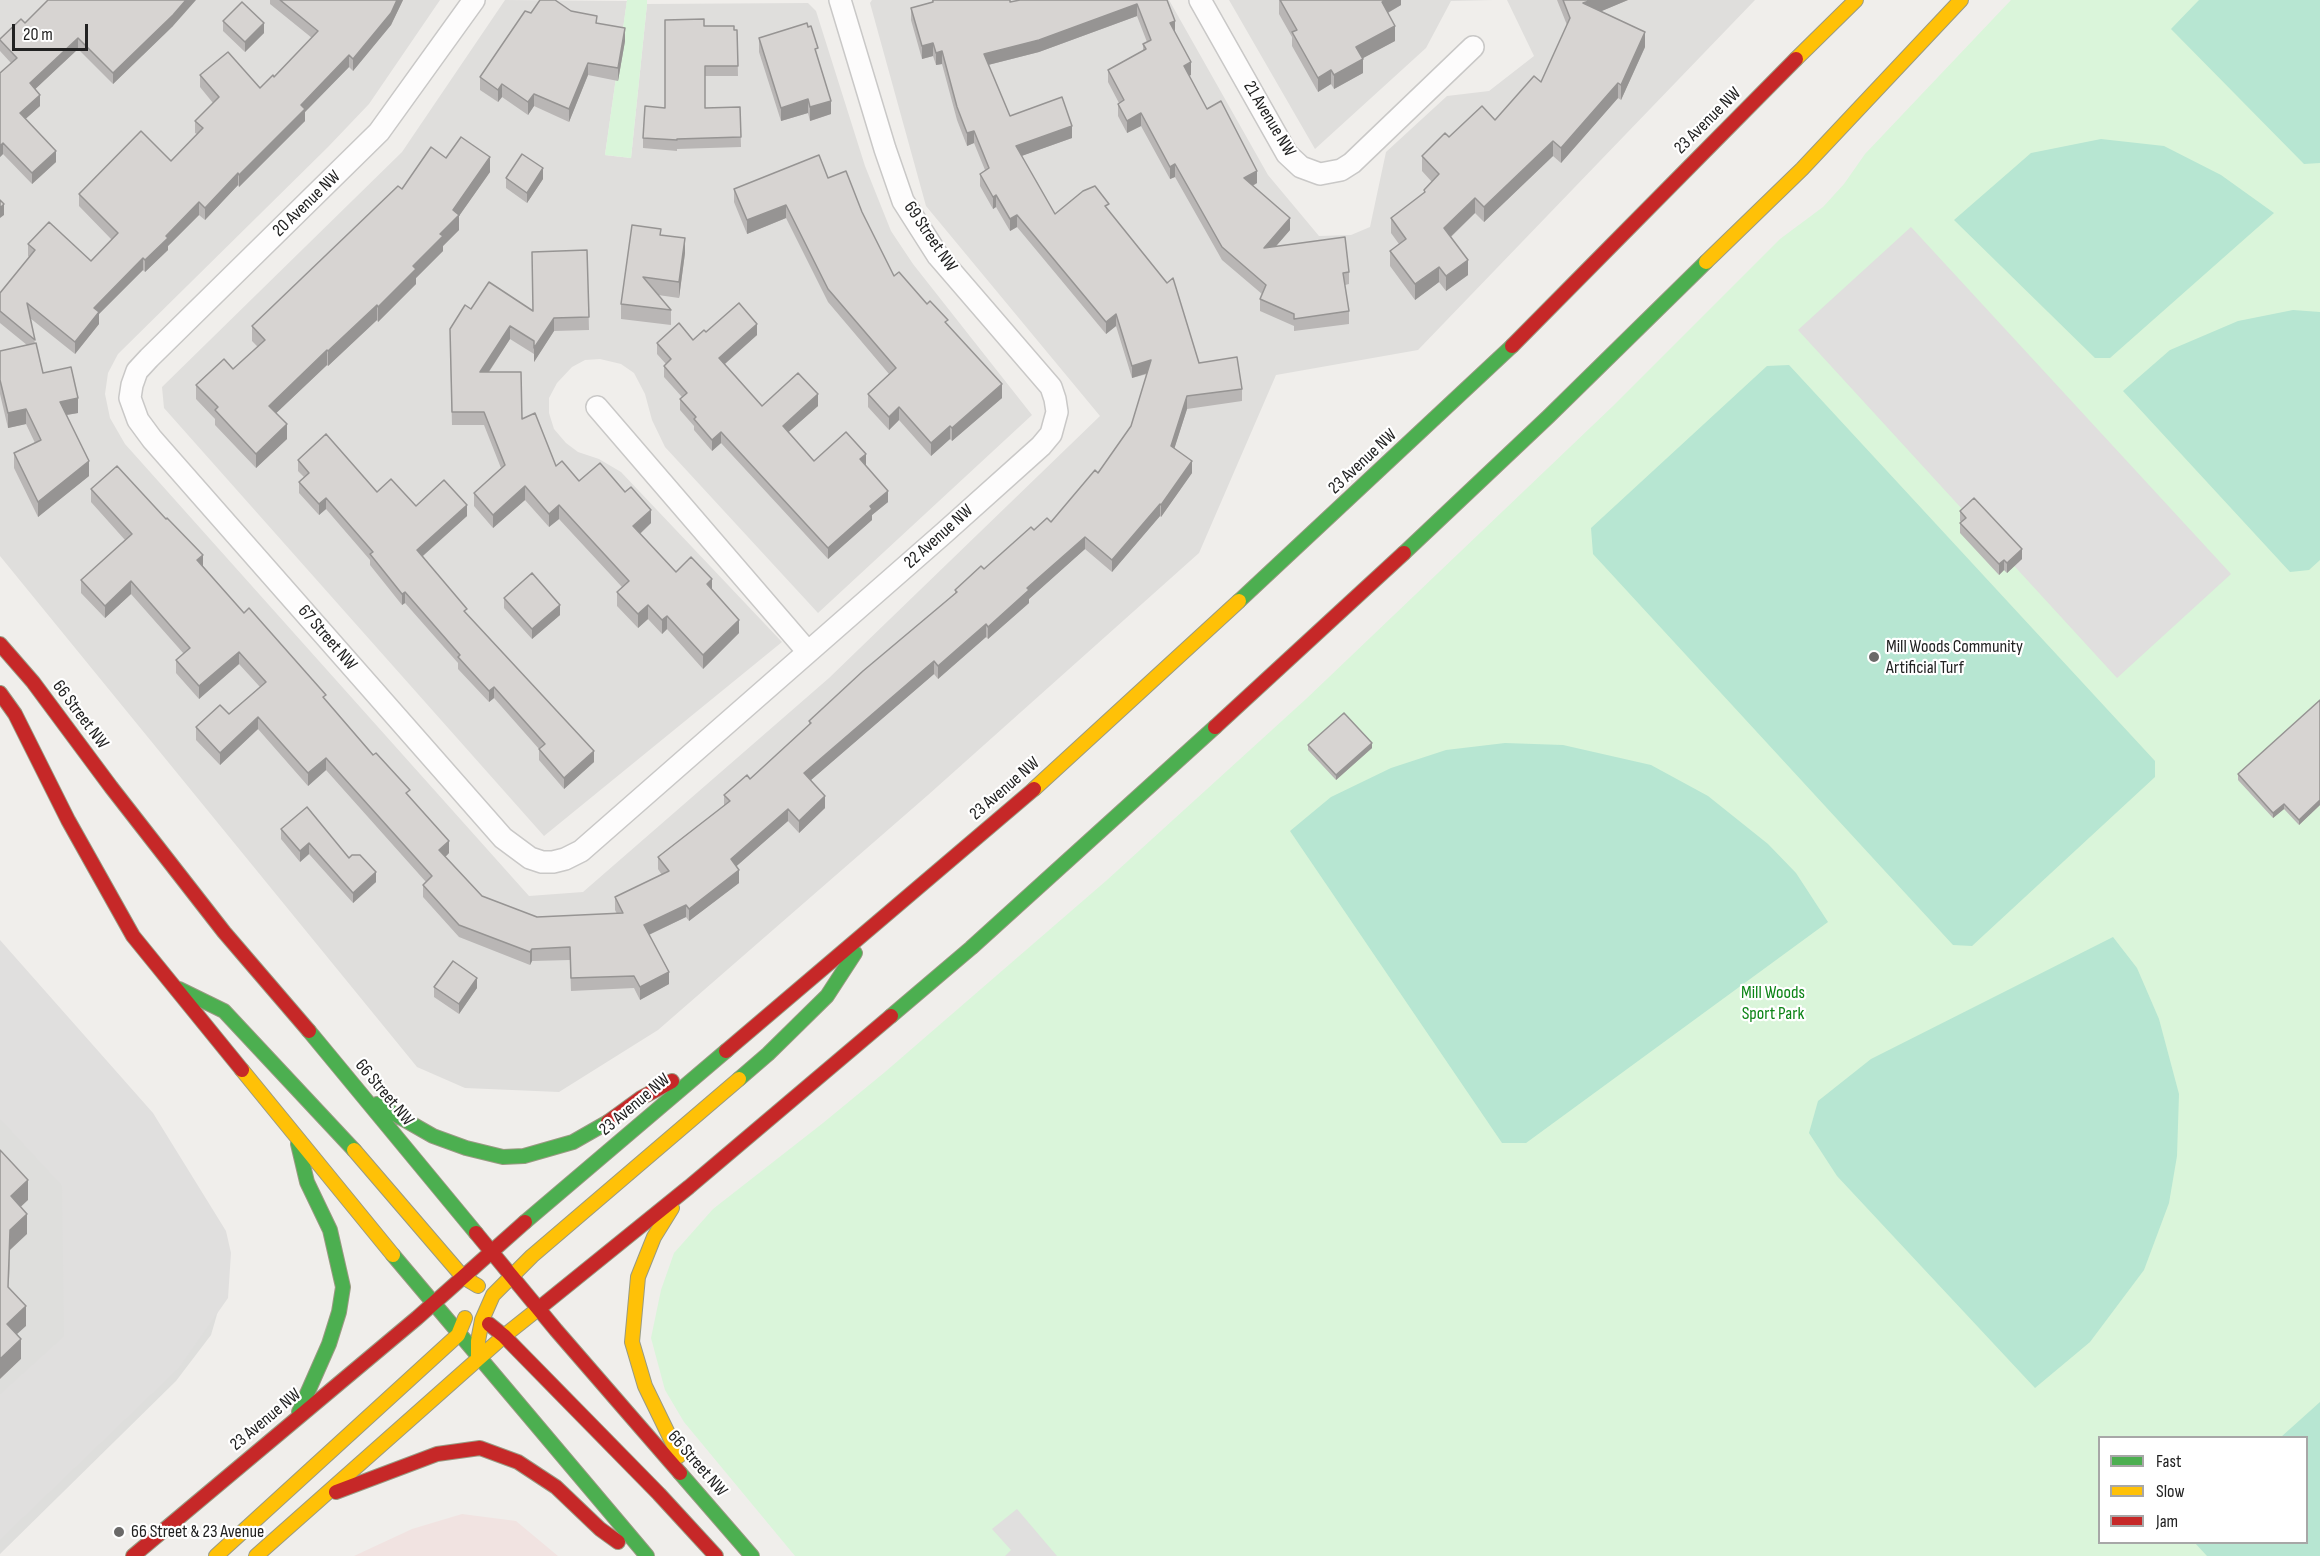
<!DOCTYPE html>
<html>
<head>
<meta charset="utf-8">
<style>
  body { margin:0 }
  #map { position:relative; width:2320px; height:1556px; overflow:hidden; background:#f0eeeb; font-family:"Sofia Sans Condensed",sans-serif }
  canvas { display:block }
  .legend { position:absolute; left:2098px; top:1436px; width:210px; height:108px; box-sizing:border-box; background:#fff; border:2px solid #a7a7a7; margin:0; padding:8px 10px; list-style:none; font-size:18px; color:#222 }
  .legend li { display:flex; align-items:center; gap:12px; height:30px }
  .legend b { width:30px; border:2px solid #a7a7a7 }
  .scale { position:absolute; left:12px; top:24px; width:76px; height:27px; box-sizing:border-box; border:3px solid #222; border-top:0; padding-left:8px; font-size:18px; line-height:21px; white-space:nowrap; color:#222; -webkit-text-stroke:4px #fff; paint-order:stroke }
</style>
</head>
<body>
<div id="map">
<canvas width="2320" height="1556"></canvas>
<ul class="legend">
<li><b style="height:8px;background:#4caf50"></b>Fast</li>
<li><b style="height:8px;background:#ffc107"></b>Slow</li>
<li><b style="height:8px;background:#c62828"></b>Jam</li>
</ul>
<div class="scale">20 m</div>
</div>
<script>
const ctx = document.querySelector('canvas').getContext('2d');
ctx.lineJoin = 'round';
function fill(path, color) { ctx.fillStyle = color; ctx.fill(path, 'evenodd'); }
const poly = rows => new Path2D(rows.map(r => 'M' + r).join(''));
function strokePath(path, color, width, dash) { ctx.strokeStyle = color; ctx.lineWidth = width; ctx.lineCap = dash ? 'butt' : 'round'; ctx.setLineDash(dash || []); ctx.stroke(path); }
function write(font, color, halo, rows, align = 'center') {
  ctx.font = font + ' "Sofia Sans Condensed",sans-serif'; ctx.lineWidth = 4.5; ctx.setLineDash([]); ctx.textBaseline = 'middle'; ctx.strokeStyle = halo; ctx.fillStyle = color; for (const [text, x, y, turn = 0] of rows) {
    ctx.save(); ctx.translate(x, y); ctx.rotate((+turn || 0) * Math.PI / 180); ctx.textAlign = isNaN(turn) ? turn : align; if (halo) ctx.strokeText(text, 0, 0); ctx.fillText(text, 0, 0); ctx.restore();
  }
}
fill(poly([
  [0,0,440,0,369,104,328,147,118,354,108,373,105,394,110,418,125,444,529,896,583,892,829,678,1100,416,926,206,870,3,872,0,1169,0,1268,175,1319,236,1351,235,1370,227,1386,152,1447,96,1489,91,1534,56,1507,0,1755,0,1418,350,1276,375,1199,553,928,795,658,1030,559,1092,465,1088,417,1067,0,556],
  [505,0,627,1,605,155,631,158,647,4,808,3,816,11,865,166,891,231,913,264,1032,415,818,613,665,447,652,420,645,394,634,373,621,364,600,359,585,360,572,367,557,383,549,398,549,413,554,429,566,443,578,452,599,459,621,472,782,642,544,836,164,408,162,387,402,152],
  [1229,0,1493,0,1451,1,1426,48,1315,149]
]), '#dfdedc');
fill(poly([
  [462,1514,516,1521,558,1556,354,1556,412,1529]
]), '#f1e3e1');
fill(poly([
  [0,961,218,1311,211,1335,176,1381,0,1554,0,1379,21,1359,8,1307,11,1216,0,1170]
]), '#dededc');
fill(poly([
  [627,0,647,0,647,4,631,158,605,155],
  [2011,0,2320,0,2320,1556,795,1556,684,1422,665,1390,651,1338,661,1290,674,1253,713,1209,823,1123,885,1072,1107,880,1306,699,1613,406,1780,239,1823,207,1844,184,1865,154],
  [2100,1438,2306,1438,2306,1542,2100,1542]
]), '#daf5da');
fill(poly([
  [2199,0,2320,0,2320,163,2304,164,2171,29],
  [2101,139,2164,146,2221,175,2274,213,2110,358,2095,358,1954,220,2031,153],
  [2293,310,2320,312,2320,560,2309,570,2290,572,2123,391,2170,350,2238,321],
  [1789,365,2155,761,2155,777,1972,946,1953,945,1593,554,1591,528,1767,366],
  [1505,743,1563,745,1651,765,1708,796,1768,844,1796,873,1828,922,1526,1143,1502,1143,1290,831,1331,797,1391,768,1446,750],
  [2113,937,2137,968,2159,1019,2179,1094,2177,1156,2169,1203,2144,1270,2090,1342,2035,1388,1837,1176,1809,1133,1818,1101,1871,1059],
  [2320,1402,2320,1556,2207,1556,2195,1543,2306,1542,2306,1438,2281,1437]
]), '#b7e6d2');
fill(poly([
  [1911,227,2231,574,2117,678,1798,330],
  [0,940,153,1113,226,1231,231,1253,228,1298,179,1368,0,1540,0,1394,64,1336,62,1186,0,1119],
  [1017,1509,1057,1556,1005,1556,1011,1550,992,1529]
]), '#e0dfde');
const street = poly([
  [474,0,379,132,149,358,137,371,132,385,130,398,138,420,152,439,503,838,530,858,542,862,553,862,565,859,581,851,944,533,1041,446,1051,434,1057,412,1055,399,1051,387,938,256,903,201,885,149,840,0],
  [1200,0,1287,154,1301,167,1320,174,1341,170,1352,163,1473,47],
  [597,407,808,652]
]);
const fast = poly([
  [1404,553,1548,417,1706,262],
  [1239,601,1512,346],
  [179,989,224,1011,354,1150],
  [891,1016,971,948,1215,727],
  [309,1031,476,1233],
  [739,1079,768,1054,827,996,855,953],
  [377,1104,433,1136,466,1148,503,1157,524,1156,573,1142,608,1122],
  [298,1144,307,1182,330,1230,343,1287,339,1312,329,1344,299,1412],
  [525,1222,726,1051],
  [393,1255,647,1556],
  [680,1473,752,1556]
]);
const slow = poly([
  [1796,59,1856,0],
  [1706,262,1802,169,1961,0],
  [1034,789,1239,601],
  [242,1070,393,1255],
  [354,1150,463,1277,478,1286],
  [672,1208,654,1237,638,1277,632,1342,645,1386,679,1456],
  [478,1359,478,1341,482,1320,493,1295,532,1256,739,1079],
  [216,1556,458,1335,465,1318],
  [256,1556,504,1336,543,1305]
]);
const jam = poly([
  [1512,346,1796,59],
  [0,644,33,682,111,787,224,932,309,1031],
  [0,693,15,714,68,820,133,936,242,1070],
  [1215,727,1404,553],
  [726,1051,1034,789],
  [608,1122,641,1098,672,1081],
  [476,1233,556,1330,680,1473],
  [543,1305,689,1187,891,1016],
  [489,1324,504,1336,659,1494,716,1556],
  [336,1492,437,1454,480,1448,518,1462,556,1487,600,1529,618,1542],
  [133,1556,417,1318,525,1222]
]);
strokePath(street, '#c9c8c7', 24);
strokePath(fast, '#999a82', 16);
strokePath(slow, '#999a82', 16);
strokePath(jam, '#999a82', 16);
strokePath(street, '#fdfcfc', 21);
strokePath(fast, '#4caf50', 14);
strokePath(slow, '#ffc107', 14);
strokePath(jam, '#c62828', 14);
fill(poly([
  [270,0,403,0,391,25,353,71,349,67,305,112,305,121,239,187,238,185,205,220,199,215,168,246,168,250,145,272,143,270,99,314,99,324,75,354,30,318,35,344,43,373,78,413,67,415,89,476,38,517,14,468,14,453,35,443,26,424,8,428,0,394,0,351,27,345,0,323,0,293,29,257,28,256,28,244,91,261,112,240,79,206,79,194,171,161,197,134,195,133,195,121,213,103,200,87,200,75,260,88,274,77,312,38,270,4],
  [932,0,1010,0,1010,2,1167,0,1175,33,1191,75,1189,76,1207,109,1257,183,1253,186,1290,230,1276,246,1349,272,1349,284,1345,285,1349,311,1349,324,1294,331,1294,326,1260,311,1260,299,1262,294,1222,260,1175,177,1170,179,1141,126,1127,133,1118,116,1118,104,1119,103,1108,82,1108,70,1143,51,1143,44,1147,42,1137,16,1039,52,988,65,1010,116,1072,138,1021,156,1055,214,1109,211,1199,363,1242,389,1242,401,1187,409,1174,449,1192,473,1161,517,1160,516,1112,572,1085,549,1029,599,1029,603,988,639,986,637,938,679,934,674,811,780,825,808,799,833,788,821,736,866,739,883,689,921,686,917,649,935,669,984,640,1000,634,988,571,991,570,960,532,961,530,965,459,937,423,897,423,885,426,882,326,770,308,786,258,729,220,765,196,740,196,727,229,714,260,687,239,664,199,699,176,673,176,660,184,654,131,594,105,618,81,593,81,580,125,540,91,502,91,489,203,566,244,613,326,700,410,797,449,853,445,857,482,896,537,917,617,914,615,910,615,897,662,875,658,869,658,857,724,806,724,795,750,779,809,725,809,721,955,594,955,590,984,569,1034,530,1051,522,1098,473,1131,426,1147,374,1132,378,1116,326,1106,334,1017,227,1010,231,996,207,993,209,980,186,980,174,985,170,974,143,967,146,957,120,942,64,936,65,933,56,922,59,911,20,911,8,932,2],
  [1279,0,1401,0,1401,5,1388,13,1395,41,1362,58,1363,73,1334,89,1331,84,1318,92,1292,46,1292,37,1279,14],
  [1557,0,1628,0,1601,11,1645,47,1621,100,1618,98,1561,163,1553,156,1484,222,1475,213,1451,237,1468,275,1446,291,1439,282,1415,300,1390,266,1390,251,1399,244,1391,233,1391,218,1424,193,1424,190,1432,182,1422,171,1422,156,1449,137,1495,120,1541,82,1567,25],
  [571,11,597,23,625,41,618,81,588,75,569,122,534,106,528,115,502,97,498,102,480,90,480,77,531,13],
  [223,21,264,33,245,52,223,31],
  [25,23,173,26,113,84,78,49,35,89,40,106,25,119,56,162,32,184,3,154,0,157,11,63,0,51,0,39],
  [704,26,737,30,738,76,705,76,705,108,740,107,741,147,677,149,677,151,643,148,643,138,665,108],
  [759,38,818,58,831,114,810,121,808,113,781,121,759,52],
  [446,158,490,172,459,216,459,230,443,246,443,251,416,278,416,284,378,322,377,320,328,366,327,365,276,413,287,439,256,468,215,425,215,419,196,399,196,385,233,369,258,347,252,341,252,326,402,189],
  [506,178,543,179,527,203,506,188],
  [828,178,862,212,894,276,927,304,948,325,1002,398,952,441,950,439,931,456,899,420,889,430,868,407,868,394,889,374,828,302,786,218,747,234,734,202,734,189],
  [661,235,685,253,679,298,658,295,671,310,671,325,621,319,621,304],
  [587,250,589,330,554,331,534,362,534,354,510,339,489,372,556,466,579,481,651,523,640,534,676,572,712,590,739,633,703,669,667,629,662,634,648,619,638,628,617,606,617,592,622,587,559,519,549,527,525,500,493,528,474,506,474,493,501,468,484,425,452,425,450,343,471,309,533,310],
  [706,332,757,335,725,364,762,406,818,406,788,432,814,461,866,466,888,502,872,515,872,520,828,559,721,443,712,451,694,430,694,426,680,410,680,399,682,397,664,377,664,366,666,364,657,354,657,343,693,340],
  [298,460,377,492,416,506,467,516,423,556,467,614,594,762,564,789,539,760,539,749,494,698,489,702,458,669,458,663,405,603,402,605,370,565,370,560,326,509,319,515,299,493,299,482,304,477,298,471],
  [1960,511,2022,559,2007,573,2004,570,1999,575,1960,533,1960,523,1961,522,1960,521],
  [504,598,560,615,532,639,504,608],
  [2320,700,2320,805,2299,825,2284,809,2273,818,2238,780,2238,774],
  [1308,745,1372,748,1336,780,1308,750],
  [281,829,349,858,376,882,353,903,309,854,300,862,281,839],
  [434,987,477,988,459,1014,434,997]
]), '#b9b6b5');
fill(poly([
  [186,0,196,0,173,26,113,84,113,73],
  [397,0,403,0,391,25,353,71,353,59],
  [1385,0,1401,0,1401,5,1382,16,1382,2],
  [1592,0,1628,0,1583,19,1583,3],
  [1137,4,1137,16,1039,52,984,66,984,54],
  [1175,21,1175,33,1170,23],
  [264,23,264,33,245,52,245,42],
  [1395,26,1395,41,1356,62,1356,47],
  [625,28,625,41,618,81,618,68],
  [1645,32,1645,47,1621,100,1621,85],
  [78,38,78,49,30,94,30,83],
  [933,43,933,56,922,59,922,46],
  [942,51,942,64,936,65,936,53],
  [349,55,349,67,305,112,305,121,239,187,239,175,301,105],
  [1363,59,1363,73,1334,89,1334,75],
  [1191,62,1191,75,1184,78,1184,66],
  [588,63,588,75,569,122,569,109],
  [1331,70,1331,84,1318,92,1318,78],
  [1618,83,1618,98,1561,163,1561,148],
  [502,84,502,97,498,102,498,90],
  [534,94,534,106,528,115,528,102],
  [40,95,40,106,20,124,20,113],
  [808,99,808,113,781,121,781,108],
  [831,101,831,114,810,121,810,107],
  [1141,113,1141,126,1127,133,1127,121],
  [1072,126,1072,138,1016,158,1016,146],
  [974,131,974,143,967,146,967,133],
  [1553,141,1553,156,1484,222,1484,207],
  [3,143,3,154,0,157,0,146],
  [56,151,56,162,32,184,32,173],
  [490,157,490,172,459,216,459,230,443,246,443,251,416,278,416,284,378,322,378,307,440,234,453,210],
  [1175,164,1175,177,1170,179,1170,167],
  [543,168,543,179,527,203,527,193],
  [1257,171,1257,183,1244,190,1244,178],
  [238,173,238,185,205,220,205,208],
  [996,195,996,207,993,209,993,197],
  [1475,198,1475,213,1444,243,1444,228],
  [199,202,199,215,168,246,168,250,145,272,145,260,166,236],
  [4,204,4,215,0,218,0,208],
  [786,205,786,218,747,234,747,220],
  [1017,215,1017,227,1010,231,1010,219],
  [1290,218,1290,230,1264,260,1264,248],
  [685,238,685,253,679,298,679,282],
  [143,258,143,270,99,314,99,324,75,354,75,342,94,308],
  [1468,260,1468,275,1446,291,1446,276],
  [1439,267,1439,282,1415,300,1415,284],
  [377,305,377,320,328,366,328,351],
  [1116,314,1116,326,1106,334,1106,322],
  [554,318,554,331,534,362,534,348],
  [757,324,757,335,719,369,719,358],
  [510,326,510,339,480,385,480,372],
  [327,350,327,365,269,420,269,406],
  [1151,360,1151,372,1132,378,1132,366],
  [1002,384,1002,398,952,441,952,428],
  [818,394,818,406,783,437,783,426],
  [1187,396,1187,409,1171,459,1171,446],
  [78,398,78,413,60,416,60,402],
  [899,407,899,420,889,430,889,417],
  [26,409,26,424,8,428,8,413],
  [287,424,287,439,256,468,256,454],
  [950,426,950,439,931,456,931,443],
  [721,432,721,443,712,451,712,440],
  [866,454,866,466,860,459],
  [89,461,89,476,38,517,38,502],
  [1192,461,1192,473,1161,517,1161,505],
  [525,486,525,500,493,528,493,515],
  [888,491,888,502,872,515,872,520,828,559,828,548,870,506],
  [326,498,326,509,319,515,319,504],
  [1160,504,1160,516,1112,572,1112,560],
  [467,505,467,516,417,561,417,550],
  [559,505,559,519,549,527,549,514],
  [651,510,651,523,633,540,633,526],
  [1085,537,1085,549,1029,599,1029,603,988,639,988,627,1027,588],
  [2022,549,2022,559,2007,573,2007,563],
  [203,555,203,567,197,560],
  [2004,560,2004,570,1999,575,1999,564],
  [712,579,712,593,707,584],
  [131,581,131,594,105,618,105,606],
  [405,592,405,603,402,605,402,594],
  [560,605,560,615,532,639,532,629],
  [648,605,648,619,638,628,638,614],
  [667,616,667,629,662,634,662,620],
  [739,620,739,633,703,669,703,655],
  [986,624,986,637,938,679,938,666],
  [239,652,239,664,199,699,199,686],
  [934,661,934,674,804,786,804,773],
  [494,687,494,698,489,702,489,691],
  [258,717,258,729,220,765,220,753],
  [1372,743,1372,748,1336,780,1336,775],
  [594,751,594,762,564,789,564,778],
  [326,758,326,770,308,786,308,773],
  [825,796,825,808,799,833,799,821],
  [2320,800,2320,805,2299,825,2299,820],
  [2284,804,2284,809,2273,818,2273,813],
  [788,809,788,821,731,871,731,859],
  [449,841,449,853,439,863,439,850],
  [309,843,309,854,300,862,300,851],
  [739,870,739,883,689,921,689,909],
  [376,872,376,882,353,903,353,893],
  [686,905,686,917,644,937,644,925],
  [532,949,532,961,530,965,530,952],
  [669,972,669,984,640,1000,640,987],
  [477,978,477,988,459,1014,459,1004],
  [28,1180,28,1200,11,1216,11,1196],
  [27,1214,27,1234,10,1250,8,1307,10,1230],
  [26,1306,26,1326,7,1343,7,1324],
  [21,1339,21,1359,0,1379,0,1359]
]), '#969493');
const building = poly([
  [48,0,186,0,173,15,113,73,78,38,30,83,40,95,20,113,56,151,32,173,3,143,0,146,0,73,17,58,0,40,0,39,21,19,25,23,48,0],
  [280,0,397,0,391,13,353,59,349,55,301,105,305,109,239,175,238,173,205,208,199,202,166,236,168,238,145,260,143,258,94,308,99,312,75,342,27,303,35,340,0,311,0,293,35,250,28,244,49,222,91,261,118,233,79,194,141,131,171,161,203,128,195,121,219,97,200,75,228,52,260,88,273,75,274,77,318,31,280,0],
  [540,0,555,0,571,11,597,16,596,23,625,28,618,68,588,63,569,109,534,94,528,102,502,84,498,90,480,77,525,11,531,13,540,0],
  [933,0,1010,0,1010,2,1020,0,1167,0,1175,21,1170,23,1191,62,1184,66,1207,109,1221,101,1257,171,1244,178,1290,218,1264,248,1345,237,1349,272,1343,273,1349,311,1294,319,1294,314,1260,299,1266,285,1222,247,1175,164,1170,167,1141,113,1127,121,1118,104,1124,100,1108,70,1146,49,1143,44,1151,40,1137,4,1039,40,984,54,1010,116,1062,97,1072,126,1016,146,1055,214,1083,191,1095,186,1109,204,1105,206,1167,283,1173,278,1199,363,1237,357,1242,389,1187,396,1171,446,1192,461,1161,505,1160,504,1112,560,1085,537,1027,588,1029,590,988,627,986,624,938,666,934,661,804,773,825,796,799,821,788,809,731,859,739,870,689,909,686,905,644,925,669,972,640,987,634,976,571,978,570,947,532,949,530,952,459,925,423,885,432,876,326,758,308,773,258,717,220,753,196,727,220,705,229,714,266,682,239,652,199,686,176,660,190,648,131,581,105,606,81,580,132,534,91,489,117,466,166,519,167,518,203,555,197,560,244,613,249,608,326,695,323,697,373,755,376,753,410,790,406,793,449,841,439,850,482,896,537,917,623,913,615,897,669,871,658,857,730,801,724,795,747,775,750,779,811,723,809,721,863,671,957,592,955,590,981,566,984,569,1031,527,1034,530,1047,518,1051,522,1095,470,1098,473,1131,426,1151,360,1132,366,1116,314,1106,322,1017,215,1010,219,996,195,993,197,980,174,989,168,974,131,967,133,957,107,942,51,936,53,933,43,922,46,911,8,933,2,933,0],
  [1280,0,1385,0,1382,2,1395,26,1356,47,1363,59,1334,75,1331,70,1318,78,1292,32,1297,30,1280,0],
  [1563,0,1592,0,1583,3,1645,32,1621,85,1618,83,1561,148,1553,141,1484,207,1475,198,1444,228,1468,260,1446,276,1439,267,1415,284,1390,251,1406,239,1391,218,1425,192,1424,190,1439,174,1422,156,1445,133,1449,137,1482,106,1495,120,1534,76,1541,82,1570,18,1563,0],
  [242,2,264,23,245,42,223,21,242,2],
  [704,19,704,26,734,26,734,30,737,30,738,66,705,66,705,108,740,107,741,137,677,139,677,140,643,138,645,106,665,108,665,20,704,19],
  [807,23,808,27,811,26,818,48,815,49,831,101,810,107,808,99,781,108,759,38,807,23],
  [461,137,490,157,453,210,459,215,440,234,443,236,413,266,416,269,378,307,377,305,328,351,327,350,269,406,287,424,256,454,215,410,218,407,196,385,224,359,233,369,265,340,252,326,398,186,402,189,431,147,446,158,461,137],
  [522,154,543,168,527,193,506,178,522,154],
  [819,155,828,178,846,171,862,212,894,276,899,272,927,304,930,301,948,320,945,322,1002,384,952,428,950,426,931,443,899,407,889,417,868,394,896,368,828,289,786,205,747,220,734,189,819,155],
  [0,200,4,204,0,208,0,200],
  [632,225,661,229,660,235,685,238,679,282,643,277,671,310,621,304,632,225],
  [587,250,589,317,554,318,534,348,534,341,510,326,480,372,521,372,522,419,535,413,556,466,562,461,579,481,600,463,625,492,631,487,651,510,633,526,676,572,691,557,712,579,707,584,739,620,703,655,667,616,662,620,648,605,638,614,617,592,629,581,559,505,549,514,525,486,493,515,474,493,505,465,484,412,452,412,450,329,465,305,471,309,489,282,533,311,532,252,587,250],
  [739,303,757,324,719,358,762,406,798,373,818,394,783,426,814,461,846,432,866,454,860,459,888,491,870,506,872,509,828,548,721,432,712,440,694,419,696,417,680,399,687,393,664,366,671,359,657,343,679,323,693,340,704,330,706,332,739,303],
  [36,343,43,373,71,367,78,398,60,402,89,461,38,502,14,453,41,440,26,409,8,413,0,380,0,351,36,343],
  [326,434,377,492,391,479,416,506,444,480,467,505,417,550,467,609,464,611,594,751,564,778,539,749,545,744,494,687,489,691,458,657,460,655,405,592,402,594,370,554,373,552,326,498,319,504,299,482,309,473,298,460,326,434],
  [1974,498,2022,549,2007,563,2004,560,1999,564,1960,523,1966,518,1960,511,1974,498],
  [532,573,560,605,532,629,504,598,532,573],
  [2320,700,2320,800,2299,820,2284,804,2273,813,2238,774,2320,700],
  [1344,713,1372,743,1336,775,1308,745,1344,713],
  [307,807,349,858,352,855,360,855,376,872,353,893,309,843,300,851,281,829,307,807],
  [453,961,477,978,459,1004,434,987,453,961],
  [0,1150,28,1180,11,1196,27,1214,10,1230,8,1287,26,1306,7,1324,21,1339,0,1359,0,1150]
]);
fill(building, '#d7d4d2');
strokePath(building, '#969493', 1.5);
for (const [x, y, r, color] of [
  [1874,657,6,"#6a6968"],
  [119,1532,6,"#6a6968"]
]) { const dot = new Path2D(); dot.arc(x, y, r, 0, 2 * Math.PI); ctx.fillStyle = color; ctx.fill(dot); strokePath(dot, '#fff', 2); }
write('18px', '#222', '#fff', [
  ["21 Avenue NW",1269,119,59],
  ["23 Avenue NW",1708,121,-45],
  ["20 Avenue NW",307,204,-44],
  ["69 Street NW",930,237,56],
  ["23 Avenue NW",1363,462,-43],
  ["22 Avenue NW",939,537,-42],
  ["67 Street NW",327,638,49],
  ["66 Street NW",80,715,53],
  ["23 Avenue NW",1005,789,-41],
  ["66 Street NW",384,1093,50],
  ["23 Avenue NW",635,1105,-40],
  ["23 Avenue NW",266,1420,-40],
  ["66 Street NW",697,1464,49]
]);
write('18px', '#222', '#fff', [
  ["Mill Woods Community",1886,647],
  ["Artificial Turf",1886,668],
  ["66 Street & 23 Avenue",131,1532]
], 'left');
write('18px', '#0c8416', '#fff', [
  ["Mill Woods",1773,993],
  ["Sport Park",1773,1014]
]);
</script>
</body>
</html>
